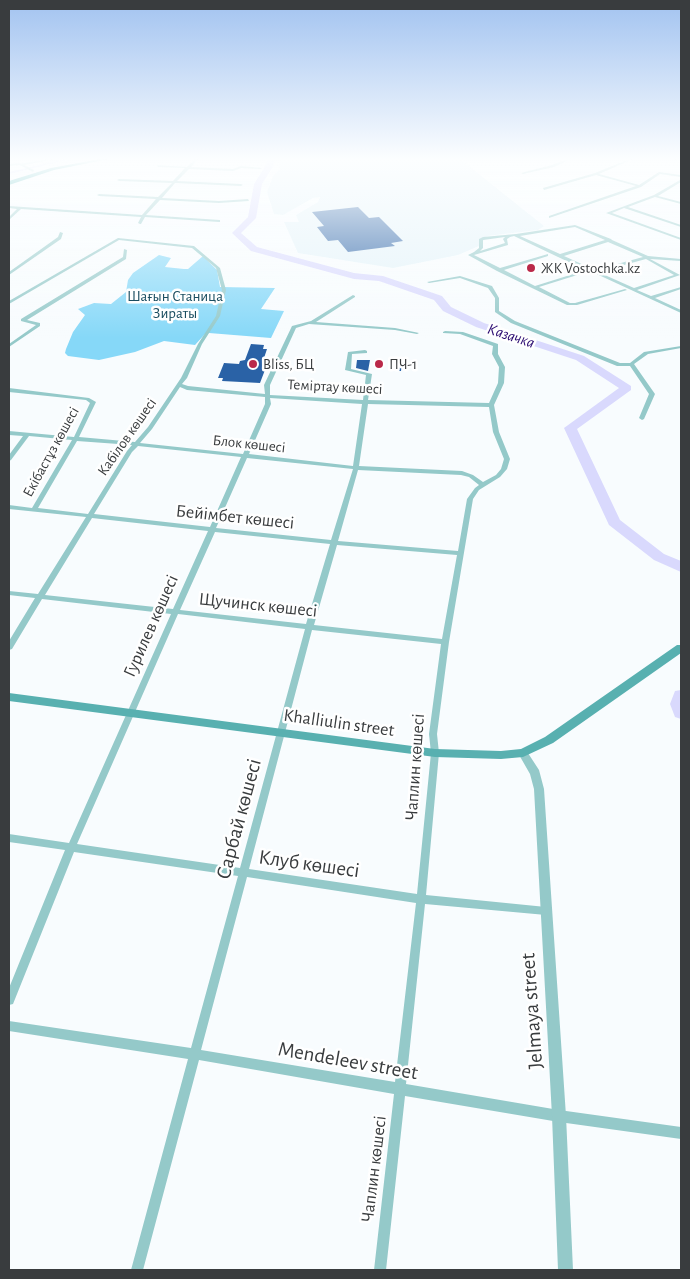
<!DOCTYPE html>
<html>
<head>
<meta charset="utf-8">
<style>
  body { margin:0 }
  #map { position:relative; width:690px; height:1279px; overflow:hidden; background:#f8fcfe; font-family:"Alegreya Sans",sans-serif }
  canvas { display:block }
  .frame { position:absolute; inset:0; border:10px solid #393c3e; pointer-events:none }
</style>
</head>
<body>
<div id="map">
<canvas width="690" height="1279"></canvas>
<div class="frame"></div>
</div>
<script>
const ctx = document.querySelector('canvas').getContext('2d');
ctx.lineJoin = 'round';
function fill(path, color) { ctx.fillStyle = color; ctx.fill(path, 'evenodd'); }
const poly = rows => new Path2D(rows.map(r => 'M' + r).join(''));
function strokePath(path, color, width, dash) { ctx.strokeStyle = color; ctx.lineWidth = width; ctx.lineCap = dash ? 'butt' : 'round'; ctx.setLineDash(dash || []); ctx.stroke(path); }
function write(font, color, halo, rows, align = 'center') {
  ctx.font = font + ' "Alegreya Sans",sans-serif'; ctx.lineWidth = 5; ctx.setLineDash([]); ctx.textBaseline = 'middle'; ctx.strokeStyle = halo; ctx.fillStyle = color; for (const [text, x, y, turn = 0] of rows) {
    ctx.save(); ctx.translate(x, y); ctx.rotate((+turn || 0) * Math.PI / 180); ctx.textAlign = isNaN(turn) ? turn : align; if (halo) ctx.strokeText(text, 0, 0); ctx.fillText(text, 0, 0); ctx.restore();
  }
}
fill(poly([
  [279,159,460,159,544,226,538,230,487,236,479,246,458,255,393,268,298,253,284,222,299,222,296,215,318,202,320,197,313,198,283,215,274,214,267,192,273,176,280,169]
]), '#e4f3f9');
fill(poly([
  [159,255,171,258,165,267,184,269,188,269,203,256,217,270,220,287,275,288,261,309,284,311,271,338,209,333,205,334,195,345,164,341,135,352,99,360,68,356,65,353,66,349,73,332,85,315,78,309,94,303,111,304,126,292,128,280,133,273]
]), '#86d8f8');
fill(poly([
  [65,159,71,159,9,174,9,172,65,159]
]), '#d9d9fd');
fill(poly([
  [267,159,273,159,274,165,262,184,256,218,241,233,257,247,354,273,383,276,442,296,451,307,484,323,584,356,631,386,631,390,577,429,620,520,664,554,681,561,681,572,654,560,609,525,564,428,619,388,576,360,476,327,443,311,434,300,379,281,354,279,251,251,232,233,248,217,254,184,266,165,267,159],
  [681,690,681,719,675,717,670,704,675,691,681,690]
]), '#d9d9fd');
fill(poly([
  [358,207,369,218,379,217,403,241,391,243,395,246,348,252,338,240,328,241,317,227,324,226,312,212],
  [251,344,264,345,263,349,267,349,263,361,268,362,260,383,222,381,223,378,218,378,224,363,239,364,240,361,245,360],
  [357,360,370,360,368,371,356,368],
  [389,360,402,361,401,371,389,371]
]), '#2a62a6');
fill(poly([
  [195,159,198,159,191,167,233,169,241,166,262,168,260,169,241,168,233,171,189,169,177,181,241,184,243,185,241,186,175,183,162,198,219,201,248,199,249,201,219,203,160,200,146,215,220,220,220,222,219,222,145,217,141,224,140,224,138,223,141,217,21,209,9,220,9,217,17,209,9,208,9,206,142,215,156,199,99,196,97,195,99,194,158,197,172,183,119,181,117,180,119,179,173,181,185,168,158,167,157,165,187,167,195,159],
  [567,159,571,159,554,167,523,174,521,173,552,165,567,159],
  [629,159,633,159,599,174,639,185,659,172,681,175,681,177,660,174,641,187,549,218,549,216,636,186,596,175,544,190,543,188,595,173,629,159],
  [675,159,681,159,681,161,676,160,675,159],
  [21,163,20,165,9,166,9,164,21,163],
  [680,180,681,180,681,182,658,196,681,202,681,204,655,197,628,207,681,225,681,227,624,208,612,213,681,238,681,240,606,213,654,195,680,180],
  [575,225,611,239,612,240,648,256,681,259,681,261,650,259,680,275,637,290,651,296,681,287,681,289,655,298,681,310,681,313,590,271,539,287,570,303,575,303,625,289,627,290,577,305,567,305,497,271,468,255,474,252,479,248,479,239,483,237,516,234,575,225],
  [575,227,605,240,560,254,520,236,575,227],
  [514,236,558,257,586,270,535,286,504,270,548,256,548,254,500,268,474,255,508,245,507,239,510,237,514,236],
  [505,237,503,239,505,243,480,251,483,248,483,240,505,237],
  [608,242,643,257,595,270,564,256,608,242],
  [646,259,674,275,634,288,598,272,646,259],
  [60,232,63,233,61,239,9,275,9,272,58,237,60,232],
  [118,238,194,246,220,268,226,290,220,316,202,344,187,378,182,384,188,386,265,394,264,385,292,326,311,321,353,295,355,296,355,297,316,322,395,328,419,333,417,334,395,330,309,324,296,328,270,385,270,395,363,400,366,375,345,370,348,352,365,350,367,351,367,353,352,354,351,369,372,374,368,400,489,403,498,383,499,367,492,354,493,346,460,334,443,333,443,332,445,331,463,332,498,344,498,354,505,367,504,383,494,405,499,432,510,459,507,469,500,477,479,490,473,499,449,642,437,734,439,753,426,895,546,907,549,908,551,911,549,914,546,915,425,904,406,1084,559,1110,681,1127,681,1139,559,1122,405,1096,386,1270,374,1270,394,1094,199,1060,143,1270,131,1270,188,1059,9,1031,9,1021,191,1048,238,876,74,852,13,1004,9,1005,9,988,65,850,9,842,9,834,69,843,171,614,42,599,12,649,9,650,9,641,35,598,9,595,9,591,38,594,86,517,9,509,9,505,32,508,72,440,29,436,11,460,9,461,9,455,23,436,9,435,9,431,74,437,90,403,86,400,9,392,9,388,89,398,96,402,79,437,135,442,148,427,181,378,198,344,216,316,222,290,216,268,192,248,119,240,9,304,9,301,118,238],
  [180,387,187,390,265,397,265,404,243,454,140,443,152,429,180,387],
  [270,398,362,404,353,466,249,454,271,404,270,398],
  [368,404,489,407,493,432,504,459,501,469,496,475,483,482,473,475,462,471,359,466,368,404],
  [77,441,132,445,127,451,88,514,38,508,77,441],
  [138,446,241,457,210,527,94,514,132,452,138,446],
  [247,458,353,469,331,540,216,528,247,458],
  [358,470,461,475,469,477,479,485,475,488,467,499,458,551,338,541,358,470],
  [92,518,208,531,173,609,45,595,92,518],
  [215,532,330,544,306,624,180,610,215,532],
  [337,545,457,555,442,639,314,625,337,545],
  [178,614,305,629,240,868,77,844,178,614],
  [312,630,441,644,429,734,431,753,417,894,249,869,312,630],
  [247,877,416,903,395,1082,201,1050,247,877],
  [124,249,127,250,126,259,27,320,40,323,40,326,9,347,9,344,36,325,21,321,21,319,123,257,124,249],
  [460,276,492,286,499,298,499,311,515,321,620,363,630,363,644,352,681,346,681,348,648,354,634,364,655,394,644,419,642,420,639,418,649,394,630,366,617,366,511,323,495,312,495,298,488,288,460,278,429,283,427,282,460,276]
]), '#94c9c9');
fill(poly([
  [48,159,55,159,24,165,34,170,33,172,18,164,48,159],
  [523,749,526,750,539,770,544,789,566,1116,573,1270,558,1270,552,1116,534,789,530,774,518,753,520,750,523,749]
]), '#94c9c9');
fill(poly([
  [677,645,681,645,681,653,553,743,523,757,501,759,435,757,9,701,9,693,435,749,501,751,521,749,545,737,677,645]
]), '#58b0b0');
fill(poly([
  [100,159,109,159,54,170,9,185,9,181,51,168,100,159]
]), '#109d9d');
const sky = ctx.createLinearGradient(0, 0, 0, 338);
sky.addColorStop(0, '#a2c3f0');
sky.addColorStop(0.47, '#fcfeff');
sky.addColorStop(1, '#fcfeff00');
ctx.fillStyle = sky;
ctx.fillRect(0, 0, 690, 338);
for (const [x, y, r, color] of [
  [531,268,5,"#ba2949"],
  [253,364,5,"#ba2949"],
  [379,364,5,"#ba2949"]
]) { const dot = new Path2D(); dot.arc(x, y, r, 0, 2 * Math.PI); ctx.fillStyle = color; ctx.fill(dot); strokePath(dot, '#fff', 2); }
write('15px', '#393c3e', '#fff', [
  ["ЖК Vostochka.kz",541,268],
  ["Bliss, БЦ",263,364],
  ["ПЧ-1",389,364]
], 'left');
write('15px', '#1a4d60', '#fff', [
  ["Шағын Станица",175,296],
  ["Зираты",175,313]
]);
write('15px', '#393c3e', '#fff', [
  ["Теміртау көшесі",335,387,3],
  ["Кабілов көшесі",127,437,-55],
  ["Блок көшесі",249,444,6],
  ["Екібастұз көшесі",51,452,-61]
]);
write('italic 16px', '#290970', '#fff', [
  ["Казачка",511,336,18]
]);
write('18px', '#393c3e', '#fff', [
  ["Бейімбет көшесі",235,517,6],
  ["Щучинск көшесі",258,605,6],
  ["Гурилев көшесі",151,626,-66],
  ["Khalliulin street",339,723,8],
  ["Чаплин көшесі",415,767,-86],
  ["Чаплин көшесі",374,1169,-83]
]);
write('21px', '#393c3e', '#fff', [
  ["Сарбай көшесі",239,819,-75],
  ["Клуб көшесі",309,864,8],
  ["Jelmaya street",532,1011,-94],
  ["Mendeleev street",348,1061,10]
]);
</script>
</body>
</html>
